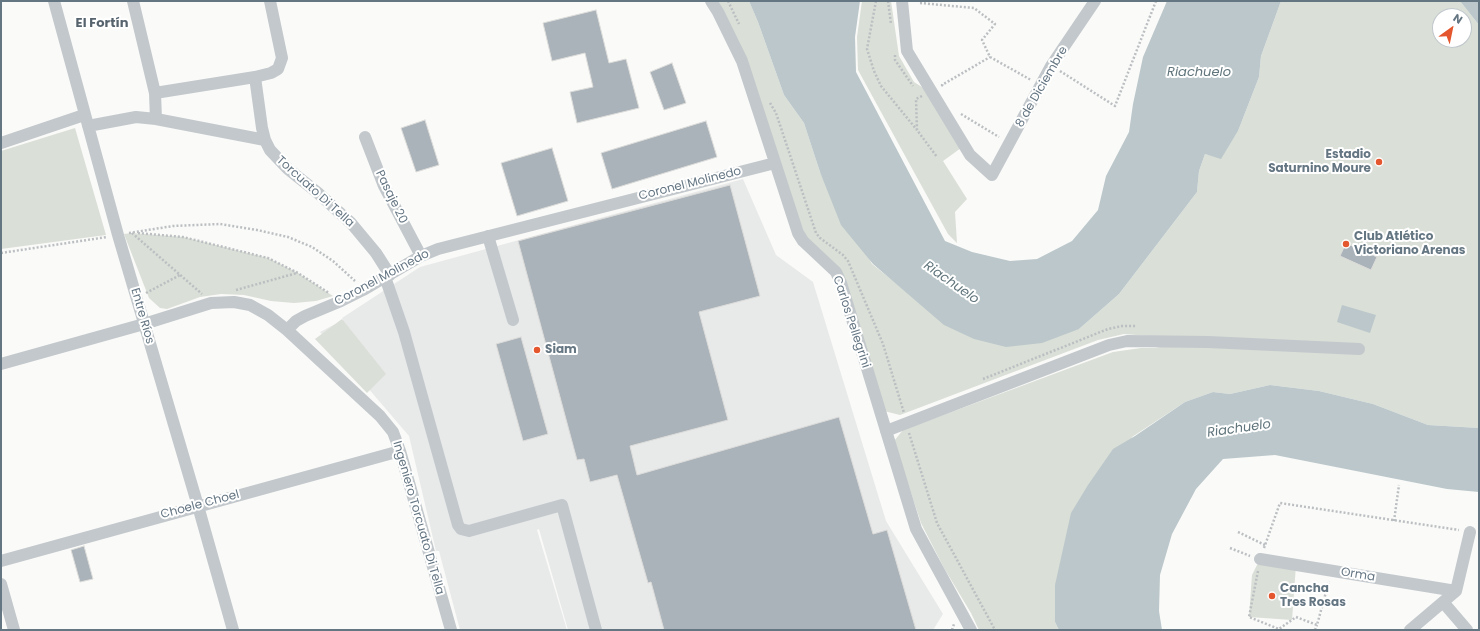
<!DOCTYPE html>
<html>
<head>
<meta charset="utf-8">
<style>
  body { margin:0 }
  #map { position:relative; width:1480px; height:631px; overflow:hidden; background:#fafaf8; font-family:Poppins,sans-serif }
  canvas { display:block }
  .frame { position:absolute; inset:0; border:2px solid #657683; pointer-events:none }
  .north { position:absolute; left:1432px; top:8px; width:40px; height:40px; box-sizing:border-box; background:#fff; border:1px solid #c1c8cd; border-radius:50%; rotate:33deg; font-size:11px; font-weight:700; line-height:16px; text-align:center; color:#657683 }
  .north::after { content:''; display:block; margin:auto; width:14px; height:18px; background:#e4572e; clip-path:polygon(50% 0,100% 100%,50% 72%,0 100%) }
</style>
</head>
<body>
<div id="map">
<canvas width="1480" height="631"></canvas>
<div class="frame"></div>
<div class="north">N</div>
</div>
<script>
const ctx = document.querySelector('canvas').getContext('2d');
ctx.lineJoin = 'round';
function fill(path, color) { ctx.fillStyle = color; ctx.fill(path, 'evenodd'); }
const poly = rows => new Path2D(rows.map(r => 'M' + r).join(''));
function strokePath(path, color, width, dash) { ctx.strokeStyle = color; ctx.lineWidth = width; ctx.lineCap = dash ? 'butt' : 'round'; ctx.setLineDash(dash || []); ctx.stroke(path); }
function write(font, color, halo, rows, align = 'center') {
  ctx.font = font + ' Poppins,sans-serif'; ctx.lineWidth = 4; ctx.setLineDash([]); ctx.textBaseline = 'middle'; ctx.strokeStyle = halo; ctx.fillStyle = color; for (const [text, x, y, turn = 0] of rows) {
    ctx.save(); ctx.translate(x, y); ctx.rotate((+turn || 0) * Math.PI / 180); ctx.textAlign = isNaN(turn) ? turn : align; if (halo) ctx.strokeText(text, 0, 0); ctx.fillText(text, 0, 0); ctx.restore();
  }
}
fill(poly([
  [743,179,776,255,813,282,886,521,943,614,933,630,568,630,539,529,537,530,567,630,460,630,439,551,436,551,409,436,320,332,343,320,342,318,420,267]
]), '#e8e9e9');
fill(poly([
  [716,1,749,1,758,22,784,95,804,123,820,172,872,264,908,293,1079,329,1119,294,1197,192,1199,171,1205,154,1221,158,1238,131,1259,77,1261,56,1281,1,1460,1,1479,25,1479,428,1428,425,1373,404,1319,391,1270,385,1230,394,1213,392,1185,402,1132,437,1055,622,1059,630,979,630,971,613,944,568,921,523,894,441,903,430,1113,352,1141,348,1155,348,1170,345,1174,338,1124,334,1098,340,900,415,884,411,850,296,806,238],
  [1440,16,1464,16,1464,40,1440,40],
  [862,1,891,1,899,56,914,82,925,89,961,148,943,161,967,199,955,212,957,243,948,234,858,70,857,37],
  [75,128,106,235,1,249,1,151],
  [131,233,183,237,268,258,298,273,333,296,316,301,294,303,271,301,244,295,221,294,200,297,167,309,160,308,149,298,124,234],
  [342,319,386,374,367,393,315,339],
  [1260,559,1296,565,1292,620,1249,617,1252,575]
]), '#dadfd7');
fill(poly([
  [749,1,860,1,855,37,856,72,945,241,972,252,1010,261,1037,259,1072,241,1098,210,1106,176,1129,132,1133,104,1143,57,1167,1,1281,1,1261,56,1259,77,1238,131,1221,159,1205,154,1199,171,1197,192,1119,294,1079,329,1042,343,1006,347,974,339,944,325,873,264,841,225,820,172,804,123,784,95,758,22],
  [1460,1,1479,1,1479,25],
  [1342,305,1376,315,1370,333,1337,322],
  [1270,385,1319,391,1373,404,1428,425,1479,428,1479,492,1447,489,1275,455,1223,459,1196,489,1172,534,1160,575,1159,611,1162,630,1059,630,1055,622,1055,585,1071,513,1088,485,1113,449,1135,436,1185,402,1213,392,1230,394]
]), '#bbc7cb');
const building = poly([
  [596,10,609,63,626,59,639,108,577,123,570,92,593,87,585,53,552,61,543,23,596,10],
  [672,63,686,103,664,110,650,72,672,63],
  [425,120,439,165,416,172,401,128,425,120],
  [706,121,717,157,612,189,601,153,706,121],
  [552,148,568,201,517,216,501,163,552,148],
  [730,185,760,296,699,312,728,420,630,446,637,475,839,417,873,534,887,530,916,630,664,630,651,582,648,583,617,475,590,482,584,459,577,460,518,241,730,185],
  [1346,243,1377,257,1371,270,1340,256,1346,243],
  [521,337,548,434,523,441,496,344,521,337],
  [84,546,93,579,80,582,71,550,84,546]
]);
fill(building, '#aab3b9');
strokePath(building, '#dcdcda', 1);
strokePath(poly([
  [728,1,739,24],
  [876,1,867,49,874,71,881,86,917,130],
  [888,1,891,24],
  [920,3,974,8,995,24,982,40,990,57,1031,80],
  [895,55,895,60,913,86],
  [1060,71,1115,106,1156,1],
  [943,86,942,85,990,57],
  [922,96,916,99,917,130,937,157],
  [770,103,776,113,816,233,820,238,843,255,848,261,883,344,904,413],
  [961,114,999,137],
  [129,233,173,226,220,224,257,230,288,237,312,247,333,261,355,281],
  [132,233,202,294],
  [138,233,183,237,268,258,298,273,329,293],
  [1,253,107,237],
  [236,290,297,273],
  [146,293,180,275],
  [983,379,1108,329,1122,326,1136,326],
  [909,433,937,523,995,630],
  [1394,521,1399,485],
  [1238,532,1265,545],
  [1230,548,1250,556],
  [1264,548,1280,503,1459,530],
  [1258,571,1249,617,1279,629,1296,617,1317,625,1329,581],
  [952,630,954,624],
  [1315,630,1317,625]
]), '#bbbfc2', 2.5, [2, 2]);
strokePath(poly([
  [54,1,118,235,198,506,233,630],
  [133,1,155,93],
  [711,1,718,12,742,61,798,233,803,241,836,272,841,283,916,529,971,630],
  [902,1,907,51,970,155,992,175,1051,66,1095,1],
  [255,77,262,128,265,140,270,150,288,169,318,193,351,223,376,253,390,275],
  [156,119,265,140],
  [88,126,136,117,156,119,155,93,255,77,271,73,278,69,282,58,270,1],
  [365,137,384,186,421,256],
  [1,143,84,115],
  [488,236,513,320],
  [385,277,404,332,458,525,461,529,469,531,562,505,596,630],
  [287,330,296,321,305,316,341,301,363,290,421,256,438,249,775,163],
  [1,364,144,324,211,303,234,302,250,305,268,315,287,330,380,416,393,432,400,451,451,630],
  [886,431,1109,345,1127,341,1208,342,1359,349],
  [1260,559,1456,591],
  [1,561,400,451],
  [1,584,14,630],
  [1443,602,1467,630],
  [1410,630,1456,591,1470,532]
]), '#c3c8cc', 12);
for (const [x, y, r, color] of [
  [1379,162,4,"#e4572e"],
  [1346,244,4,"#e4572e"],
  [537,350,4,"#e4572e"],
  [1272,596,4,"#e4572e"]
]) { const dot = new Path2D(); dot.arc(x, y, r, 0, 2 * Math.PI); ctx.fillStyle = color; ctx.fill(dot); strokePath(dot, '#fff', 1.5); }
write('12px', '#657683', '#fff', [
  ["8 de Diciembre",1042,87,-60],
  ["Coronel Molinedo",690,184,-14],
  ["Torcuato Di Tella",315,192,42],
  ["Pasaje 20",391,197,64],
  ["Coronel Molinedo",382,278,-28],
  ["Entre Ríos",142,316,74],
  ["Carlos Pellegrini",851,322,72],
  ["Choele Choel",200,505,-15],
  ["Ingeniero Torcuato Di Tella",418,518,74],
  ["Orma",1358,575,9]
]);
write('bold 12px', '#657683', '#fff', [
  ["Estadio",1371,155,"right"],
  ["Saturnino Moure",1371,169,"right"],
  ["Club Atlético",1354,237],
  ["Victoriano Arenas",1354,251],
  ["Siam",545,350],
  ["Cancha",1280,589],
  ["Tres Rosas",1280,603]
], 'left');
write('bold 13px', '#57646e', '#fff', [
  ["El Fortín",102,24]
]);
write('italic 13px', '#60757c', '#fff', [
  ["Riachuelo",1199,73],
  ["Riachuelo",951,283,35],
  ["Riachuelo",1239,429,-8]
]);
</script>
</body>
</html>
